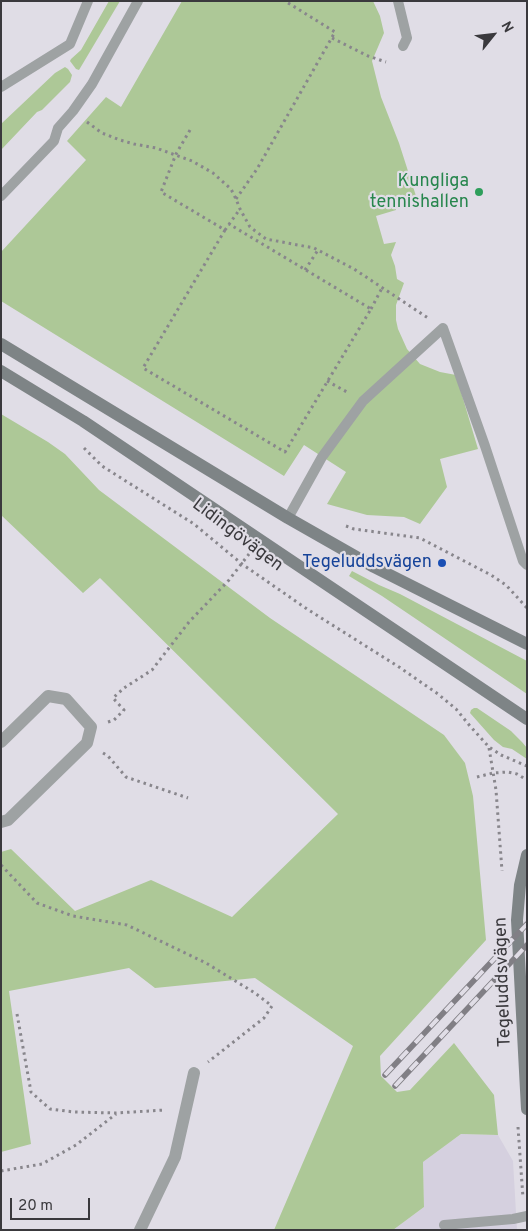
<!DOCTYPE html>
<html>
<head>
<meta charset="utf-8">
<style>
  body { margin:0 }
  #map { position:relative; width:528px; height:1231px; overflow:hidden; background:#e0dde6; font-family:Overpass,sans-serif }
  canvas { display:block }
  .frame { position:absolute; inset:0; border:2px solid #3a393d; pointer-events:none }
  .north { position:absolute; left:468px; top:10px; width:50px; height:50px; -webkit-text-stroke:4px #e0dde6; paint-order:stroke; rotate:61deg; font-size:14px; font-weight:700; line-height:20px; text-align:center; color:#3a393d }
  .north::after { content:''; display:block; margin:auto; width:18px; height:22px; background:#3a393d; clip-path:polygon(50% 0,100% 100%,50% 72%,0 100%) }
  .scale { position:absolute; left:10px; top:1198px; width:80px; height:22px; box-sizing:border-box; border:2px solid #3a393d; border-top:0; padding-left:6px; font-size:15px; line-height:18px; white-space:nowrap; color:#3a393d; -webkit-text-stroke:4px #e0dde6; paint-order:stroke }
</style>
</head>
<body>
<div id="map">
<canvas width="528" height="1231"></canvas>
<div class="frame"></div>
<div class="north">N</div>
<div class="scale">20 m</div>
</div>
<script>
const ctx = document.querySelector('canvas').getContext('2d');
ctx.lineJoin = 'round';
function fill(path, color) { ctx.fillStyle = color; ctx.fill(path, 'evenodd'); }
const poly = rows => new Path2D(rows.map(r => 'M' + r).join(''));
function strokePath(path, color, width, dash) { ctx.strokeStyle = color; ctx.lineWidth = width; ctx.lineCap = dash ? 'butt' : 'round'; ctx.setLineDash(dash || []); ctx.stroke(path); }
function write(font, color, halo, rows, align = 'center') {
  ctx.font = font + ' Overpass,sans-serif'; ctx.lineWidth = 4.5; ctx.setLineDash([]); ctx.textBaseline = 'middle'; ctx.strokeStyle = halo; ctx.fillStyle = color; for (const [text, x, y, turn = 0] of rows) {
    ctx.save(); ctx.translate(x, y); ctx.rotate((+turn || 0) * Math.PI / 180); ctx.textAlign = isNaN(turn) ? turn : align; if (halo) ctx.strokeText(text, 0, 0); ctx.fillText(text, 0, 0); ctx.restore();
  }
}
fill(poly([
  [461,1134,498,1135,513,1161,517,1230,393,1230,424,1207,423,1162]
]), '#d5d0df');
fill(poly([
  [109,1,120,1,82,65,79,70,76,69,70,61,71,59,81,50],
  [182,1,373,1,380,16,384,33,372,61,381,97,399,143,416,196,395,204,396,210,376,216,384,244,396,242,391,255,395,266,397,279,404,283,396,305,396,320,398,329,407,349,420,364,440,372,456,375,478,449,440,459,447,487,420,524,404,517,367,515,327,504,346,472,304,445,284,476,1,301,1,252,86,160,67,141,106,97,121,107],
  [65,67,68,69,72,75,70,82,42,110,37,112,1,150,1,124,55,73],
  [1,414,48,442,65,454,99,490,270,618,444,735,465,763,473,796,486,940,380,1056,381,1076,397,1092,410,1090,454,1043,494,1095,498,1135,461,1134,423,1162,424,1207,393,1230,274,1230,353,1046,255,978,155,988,129,968,9,991,31,1144,1,1152,1,852,11,849,75,911,151,880,232,917,338,814,100,578,83,593,1,515],
  [352,571,379,585,400,594,527,661,527,694,382,596,349,576],
  [474,708,477,708,511,731,522,742,527,748,527,759,512,749,503,747,494,740,470,713,471,710]
]), '#adc897');
strokePath(poly([
  [332,38,368,56,386,62],
  [87,122,102,133,120,140,134,144,156,148,192,161,213,173,231,189,236,199,240,209,250,227,266,239,314,248,354,269,428,318],
  [190,130,176,154,161,192,225,230,240,209],
  [236,199,257,169,335,32,285,1],
  [225,230,143,368,285,452,371,309,229,224],
  [305,270,318,250],
  [371,309,382,288],
  [327,381,347,392],
  [84,448,102,466,194,524,242,564,307,609,399,667,438,694,456,709,470,726,489,747,501,755,527,766],
  [346,526,354,529,420,538,491,575,506,585,527,608],
  [108,722,114,720,124,710,113,698,124,688,152,670,189,622,229,580,249,554],
  [489,748,496,790,502,871],
  [103,753,108,756,126,777,188,798],
  [477,777,493,773,508,772,517,774,527,780],
  [1,865,37,903,73,916,127,925,206,963,255,993,272,1006,264,1018,208,1062],
  [17,1014,31,1092,50,1109,74,1112,116,1113,165,1110],
  [518,1127,523,1198],
  [1,1171,42,1164,76,1145,116,1114]
]), '#88868c', 3, [2.5, 4]);
strokePath(poly([
  [398,1,407,38,403,46],
  [1,87,70,44,88,1],
  [1,196,54,141,58,128,73,111,92,84,138,1],
  [288,518,322,457,363,401,443,328,485,446,523,561,527,565],
  [444,1225,513,1219,527,1216]
]), '#9ea2a3', 10);
strokePath(poly([
  [1,742,48,696,66,699,91,727,87,743,8,820,1,822],
  [140,1230,175,1157,194,1073]
]), '#9ea2a3', 12);
strokePath(poly([
  [1,344,288,518,374,567,527,644],
  [1,371,83,421,527,719],
  [527,855,520,885,517,920,527,1109]
]), '#7e8486', 12);
const rail = poly([
  [385,1075,527,924],
  [395,1086,527,945]
]);
strokePath(rail, '#817f85', 5.5);
strokePath(rail, '#e0dde6', 4, [11]);
for (const [x, y, r, color] of [
  [479,192,5,"#2e9e5b"],
  [442,563,5,"#1a4fb4"]
]) { const dot = new Path2D(); dot.arc(x, y, r, 0, 2 * Math.PI); ctx.fillStyle = color; ctx.fill(dot); strokePath(dot, '#e0dde6', 2); }
write('18px', '#27864d', '#e0dde6', [
  ["Kungliga",469,182],
  ["tennishallen",469,203]
], 'right');
write('18px', '#3a393d', '#e0dde6', [
  ["Lidingövägen",237,536,37],
  ["Tegeluddsvägen",504,982,-92]
]);
write('18px', '#164399', '#e0dde6', [
  ["Tegeluddsvägen",432,563]
], 'right');
</script>
</body>
</html>
